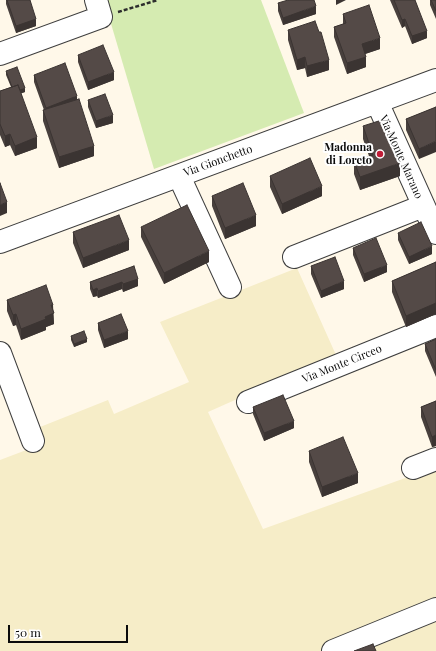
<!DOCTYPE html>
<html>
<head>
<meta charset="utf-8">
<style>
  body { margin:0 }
  #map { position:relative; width:436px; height:651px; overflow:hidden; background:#fff8e9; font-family:"Playfair Display",serif }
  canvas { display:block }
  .scale { position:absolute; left:8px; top:625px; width:120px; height:18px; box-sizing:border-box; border:2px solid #0b0b0b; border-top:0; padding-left:5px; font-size:12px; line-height:14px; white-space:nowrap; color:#0b0b0b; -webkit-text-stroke:3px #fff; paint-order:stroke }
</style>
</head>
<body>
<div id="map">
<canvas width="436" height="651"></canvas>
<div class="scale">50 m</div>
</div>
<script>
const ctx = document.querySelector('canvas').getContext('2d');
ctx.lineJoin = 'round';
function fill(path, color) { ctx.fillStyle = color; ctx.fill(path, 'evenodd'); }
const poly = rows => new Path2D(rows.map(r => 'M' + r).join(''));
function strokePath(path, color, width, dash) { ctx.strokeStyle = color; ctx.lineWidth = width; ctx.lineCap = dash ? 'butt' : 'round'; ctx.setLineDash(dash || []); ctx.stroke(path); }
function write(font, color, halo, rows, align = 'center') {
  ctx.font = font + ' "Playfair Display",serif'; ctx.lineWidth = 4; ctx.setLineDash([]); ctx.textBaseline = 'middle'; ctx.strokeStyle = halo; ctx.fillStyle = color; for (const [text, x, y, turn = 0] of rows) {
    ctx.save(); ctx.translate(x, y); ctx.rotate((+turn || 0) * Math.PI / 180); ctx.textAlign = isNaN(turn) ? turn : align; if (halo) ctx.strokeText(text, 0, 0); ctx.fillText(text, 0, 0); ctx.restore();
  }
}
fill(poly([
  [297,268,336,355,208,412,263,529,436,467,436,651,0,651,0,460,29,449,25,433,108,400,114,414,189,382,160,322]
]), '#f6edc8');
fill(poly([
  [104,0,261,0,304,113,154,169]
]), '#d5ebb1');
const minor = poly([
  [0,54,101,17,96,0],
  [377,102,436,233],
  [179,176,230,287],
  [0,242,436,80],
  [294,257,423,206],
  [0,353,33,441],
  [248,402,436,326],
  [413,468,436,459],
  [333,651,436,609]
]);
strokePath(minor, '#3e3e3e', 24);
strokePath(poly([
  [118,12,158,0]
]), '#2d2d2d', 2.5, [4, 2]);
strokePath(minor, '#fff', 22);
fill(poly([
  [6,0,30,0,36,26,16,33,6,4],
  [390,0,415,0,427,38,412,44,405,26,402,28],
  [430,0,436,0,436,19,430,5],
  [278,3,316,14,283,25,278,11],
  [343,14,380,49,365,54,366,67,347,74,334,37,334,27,343,24],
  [288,30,329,70,307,77,305,68,297,70,288,40],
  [78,55,114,80,88,90,78,62],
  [6,71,25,92,21,93,37,148,15,156,10,145,5,147,0,135,0,91,11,87,6,75],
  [34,75,77,99,94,156,59,168,43,121,43,110,44,110,34,82],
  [88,100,113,123,96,128,88,107],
  [436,107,419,159,406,130,406,119],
  [363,126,400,176,360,190,354,174,354,161,369,156,363,139],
  [270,176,322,196,282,214,270,187],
  [212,196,256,226,225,239,212,206],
  [141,227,209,262,164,284,141,237],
  [73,232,129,250,83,268,73,243],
  [398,233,432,254,409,264,398,240],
  [353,248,387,272,364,282,353,255],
  [436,262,436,314,406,327,392,292,392,281],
  [134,266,138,286,123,292,122,289,98,298,97,296,93,297,90,289,90,282],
  [311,266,344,289,321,298,311,274],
  [7,300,53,311,54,324,46,327,46,330,21,340,16,325,13,326,7,311],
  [98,323,128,339,104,348,98,330],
  [71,336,87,342,74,347,71,340],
  [436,339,436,377,425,351,425,344],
  [436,401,436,446,432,447,421,417,421,407],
  [253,407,294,428,264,441,253,414],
  [309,451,358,483,322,497,309,462]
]), '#48403d');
fill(poly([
  [336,0,346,0,336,5],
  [316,6,316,14,283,25,283,18],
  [36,19,36,26,16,33,16,26],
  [405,19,405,26,402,28,402,20],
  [427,31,427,38,412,44,412,36],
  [380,38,380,49,362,55,362,44],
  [305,57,305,68,297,70,297,60],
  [366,57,366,67,347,74,347,63],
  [329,60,329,70,307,77,307,66],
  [114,72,114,80,88,90,88,82],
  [25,88,25,92,14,96,14,92],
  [77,96,77,104,46,115,46,108],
  [113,115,113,123,96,128,96,121],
  [10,134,10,145,5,147,5,136],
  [37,137,37,148,15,156,15,146],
  [436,141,436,152,419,159,419,149],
  [94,146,94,156,59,168,59,157],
  [400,163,400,176,360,190,360,177],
  [322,186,322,196,282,214,282,204],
  [7,202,7,213,0,216,0,205],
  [256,215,256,226,225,239,225,228],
  [129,240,129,250,83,268,83,258],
  [432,246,432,254,409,264,409,257],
  [209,251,209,262,164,284,164,273],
  [387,265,387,272,364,282,364,274],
  [138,279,138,286,123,292,123,284],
  [344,281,344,289,321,298,321,291],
  [122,282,122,289,98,298,98,291],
  [97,288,97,296,93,297,93,290],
  [436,303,436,314,406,327,406,316],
  [51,305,53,305,54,324,46,327,46,330,21,340,21,329,45,317],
  [16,314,16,325,13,326,13,315],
  [128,331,128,339,104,348,104,340],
  [87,339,87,342,74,347,74,344],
  [294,421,294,428,264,441,264,433],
  [436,435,436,446,432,447,432,437],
  [358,473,358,483,322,497,322,487]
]), '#3b3432');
const building = poly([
  [7,0,30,0,36,19,16,26,7,0],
  [288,0,314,0,316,6,283,18,278,3,288,0],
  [394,0,415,0,427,31,412,36,405,19,402,20,394,0],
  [431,0,436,0,436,11,431,0],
  [369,5,380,38,362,44,366,57,347,63,334,27,346,23,343,14,369,5],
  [315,21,319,32,321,32,329,60,307,66,305,57,297,60,288,30,315,21],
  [103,45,114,72,88,82,78,55,103,45],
  [65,63,77,96,46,108,34,75,65,63],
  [17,67,25,88,20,90,18,85,12,87,6,71,17,67],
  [18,85,37,137,15,146,10,134,5,136,0,124,0,91,18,85],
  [105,94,113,115,96,121,88,100,105,94],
  [79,99,94,146,59,157,43,110,79,99],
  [436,107,436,141,419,149,406,119,436,107],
  [385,119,400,163,360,177,354,161,373,155,363,126,385,119],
  [310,158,322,186,282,204,270,176,310,158],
  [0,183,7,202,0,205,0,183],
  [243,183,256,215,225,228,212,196,243,183],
  [187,205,209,251,164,273,141,227,187,205],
  [119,215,129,240,83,258,73,232,119,215],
  [421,222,432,246,409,257,398,233,421,222],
  [376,238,387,265,364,274,353,248,376,238],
  [335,257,344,281,321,291,311,266,335,257],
  [436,262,436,303,406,316,392,281,436,262],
  [134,266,138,279,123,284,122,282,98,291,97,288,93,290,90,282,134,266],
  [46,285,53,305,51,305,54,313,45,317,46,319,21,329,16,314,13,315,7,300,46,285],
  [121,314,128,331,104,340,98,323,121,314],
  [84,331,87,339,74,344,71,336,84,331],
  [436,339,436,370,425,344,436,339],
  [283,395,294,421,264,433,253,407,283,395],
  [436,401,436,435,432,437,421,407,436,401],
  [343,437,358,473,322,487,309,451,343,437],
  [373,644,376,651,354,651,373,644]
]);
fill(building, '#544a47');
strokePath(building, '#3b3432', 1);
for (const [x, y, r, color] of [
  [380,154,4,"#c01d37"]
]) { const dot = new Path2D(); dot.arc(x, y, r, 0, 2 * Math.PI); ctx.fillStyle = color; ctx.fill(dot); strokePath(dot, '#fff', 1.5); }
write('bold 11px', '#0b0b0b', '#fff', [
  ["Madonna",372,148],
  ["di Loreto",372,161]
], 'right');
write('11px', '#0b0b0b', '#fff', [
  ["Via Monte Marano",401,157,66],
  ["Via Gionchetto",218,161,-20],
  ["Via Monte Circeo",342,364,-22]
]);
</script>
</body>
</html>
